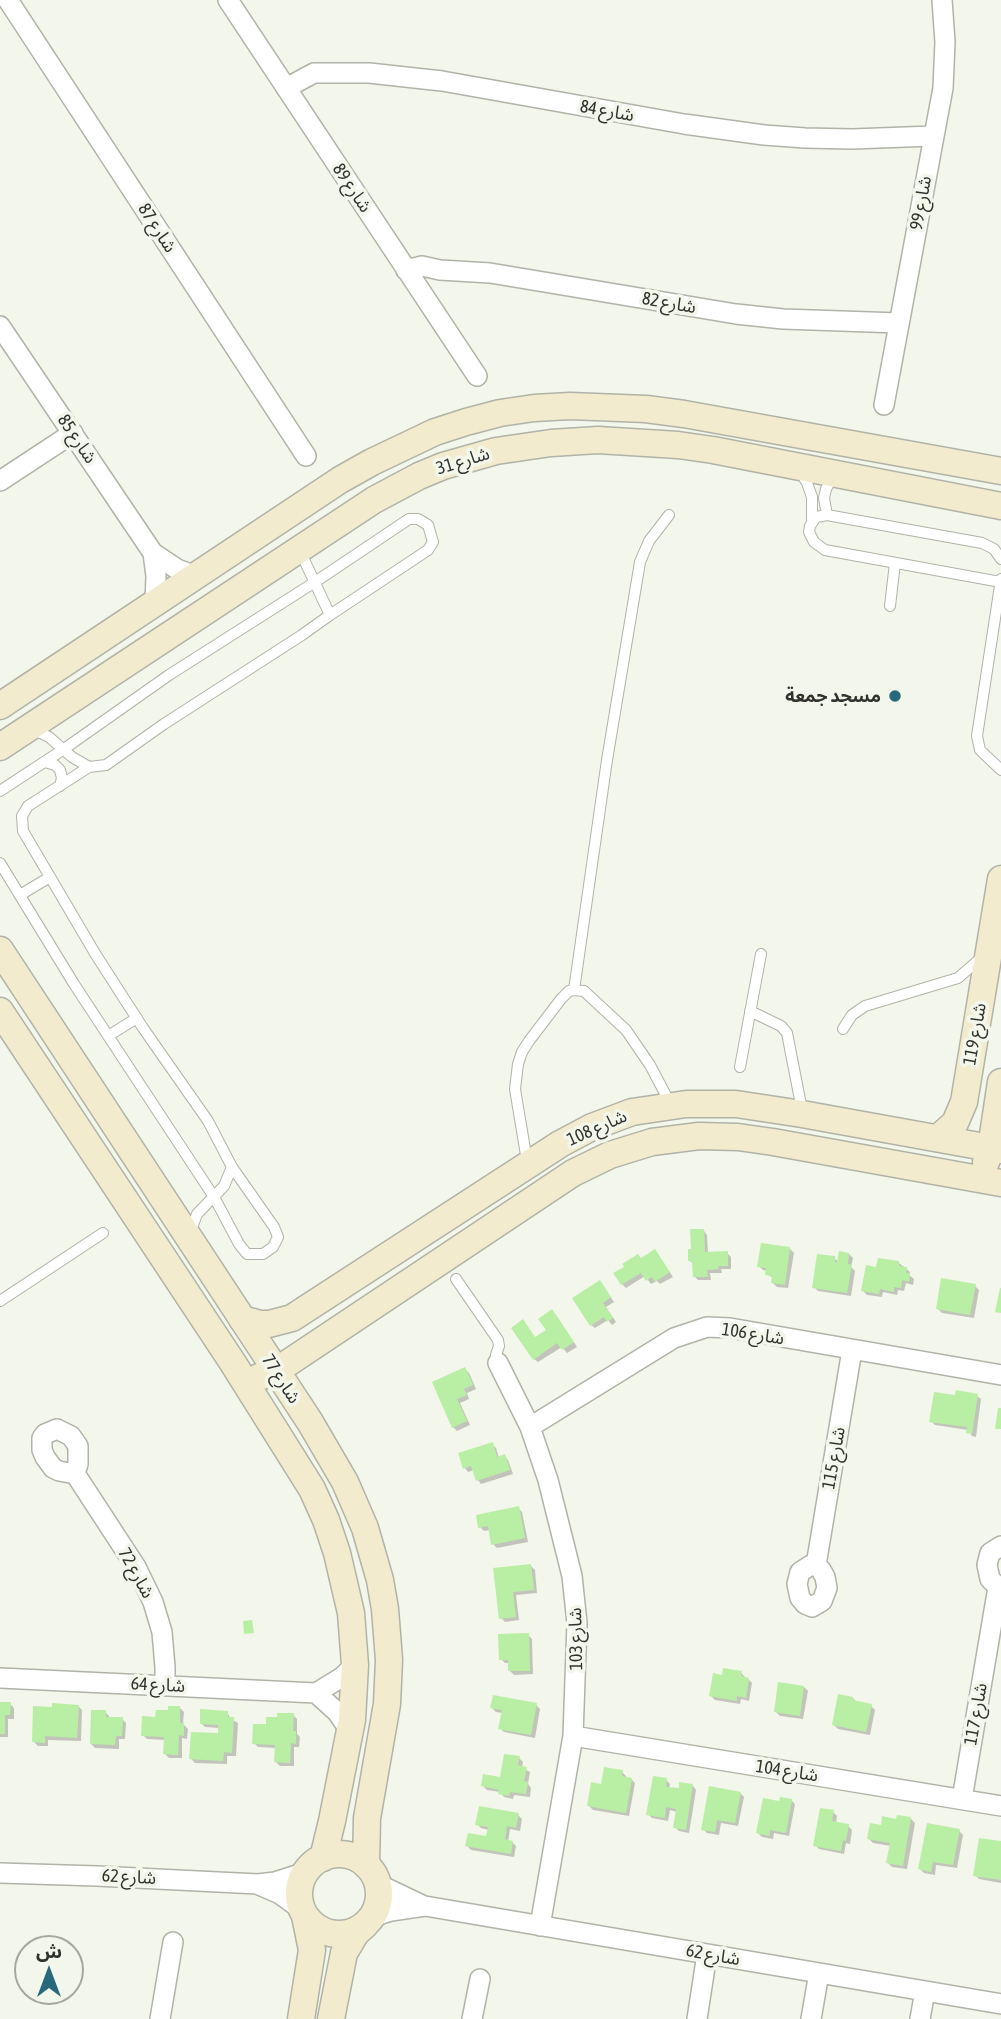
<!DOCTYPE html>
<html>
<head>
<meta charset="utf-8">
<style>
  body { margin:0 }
  #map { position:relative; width:1001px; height:2019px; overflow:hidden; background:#f3f6ea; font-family:"Asap Condensed","Noto Sans Arabic",sans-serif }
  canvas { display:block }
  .north { position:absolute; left:14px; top:1935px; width:70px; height:70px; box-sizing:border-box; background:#f3f6ea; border:2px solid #a5a89e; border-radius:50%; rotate:0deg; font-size:19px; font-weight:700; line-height:28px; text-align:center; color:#31322d }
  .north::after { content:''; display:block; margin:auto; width:24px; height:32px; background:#27687c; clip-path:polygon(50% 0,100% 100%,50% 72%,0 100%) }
</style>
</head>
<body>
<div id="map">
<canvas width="1001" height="2019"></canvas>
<div class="north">ش</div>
</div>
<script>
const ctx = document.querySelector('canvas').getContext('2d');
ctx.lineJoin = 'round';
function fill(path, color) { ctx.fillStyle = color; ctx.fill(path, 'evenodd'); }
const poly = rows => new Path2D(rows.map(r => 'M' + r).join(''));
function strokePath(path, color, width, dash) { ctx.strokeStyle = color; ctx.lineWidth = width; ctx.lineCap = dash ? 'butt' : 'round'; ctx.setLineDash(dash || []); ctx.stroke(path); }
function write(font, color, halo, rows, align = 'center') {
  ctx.font = font + ' "Asap Condensed","Noto Sans Arabic",sans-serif'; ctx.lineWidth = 7; ctx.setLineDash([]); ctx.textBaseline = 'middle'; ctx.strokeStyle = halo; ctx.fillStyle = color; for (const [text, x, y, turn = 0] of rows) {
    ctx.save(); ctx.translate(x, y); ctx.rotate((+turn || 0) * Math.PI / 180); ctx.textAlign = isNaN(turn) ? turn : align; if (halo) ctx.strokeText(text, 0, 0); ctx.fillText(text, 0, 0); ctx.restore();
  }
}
fill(poly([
  [704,1231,707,1235,708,1253,727,1253,731,1257,731,1269,721,1269,722,1273,710,1273,711,1280,698,1280,694,1276,694,1264,690,1261,693,1250],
  [790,1249,794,1253,788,1288,777,1287,773,1283,773,1278,767,1274,768,1271,763,1270,759,1266],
  [655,1251,673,1277,660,1284,657,1281,651,1284,645,1276,626,1288,622,1284,626,1267],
  [849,1254,853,1258,851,1267,855,1271,851,1296,818,1291,814,1287,834,1258,839,1262],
  [899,1263,910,1272,909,1275,914,1279,913,1285,906,1283,904,1291,898,1290,897,1295,883,1292,882,1297,867,1295,863,1291,878,1269],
  [603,1286,614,1302,606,1307,616,1322,612,1325,608,1320,595,1328,591,1325],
  [975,1286,979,1290,974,1318,942,1313,938,1309],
  [556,1315,577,1347,567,1353,562,1347,538,1362,534,1359,536,1338,548,1330],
  [465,1369,469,1373,476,1389,467,1393,469,1399,460,1403,470,1425,457,1431,453,1427,434,1383],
  [977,1396,981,1399,976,1437,972,1436,968,1430,935,1425,931,1421,956,1397],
  [492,1444,496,1448,499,1458,504,1456,508,1460,513,1474,481,1484,478,1480,474,1470,468,1472,465,1468],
  [518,1508,522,1512,528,1542,497,1548,493,1544,490,1530,484,1531,480,1527],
  [531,1566,535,1570,537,1593,516,1595,519,1620,505,1622,501,1618,495,1570],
  [528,1635,532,1639,533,1674,514,1675,510,1671,509,1663,505,1663,501,1659],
  [741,1673,745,1677,744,1679,748,1679,752,1683,749,1701,741,1699,740,1704,715,1700,711,1696,723,1677],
  [804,1687,808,1691,803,1719,780,1716,776,1712],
  [853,1698,857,1703,871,1706,875,1710,870,1735,838,1729,834,1725],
  [0,1703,10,1704,14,1708,14,1719,8,1719,8,1737,0,1737],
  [536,1705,540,1709,535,1738,504,1732,500,1728,503,1713,496,1712,492,1708],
  [78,1706,82,1710,81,1741,48,1740,48,1746,38,1746,34,1742],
  [180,1708,184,1712,183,1724,188,1729,187,1739,182,1738,182,1758,169,1758,165,1754,166,1740,147,1739,143,1735,157,1719],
  [105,1712,109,1716,109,1719,122,1719,126,1723,125,1739,119,1739,119,1749,95,1748,91,1744],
  [227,1712,231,1719,238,1723,236,1756,227,1756,227,1764,195,1763,191,1759,219,1735,220,1728,205,1727,201,1723],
  [293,1715,297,1719,297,1734,300,1737,299,1747,294,1747,294,1766,280,1766,276,1762,277,1748,258,1747,254,1743,268,1726],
  [519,1758,523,1762,522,1768,530,1772,528,1784,531,1788,530,1797,514,1795,513,1799,504,1797,500,1792,487,1790,483,1786,501,1779],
  [622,1772,626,1776,626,1778,631,1779,635,1783,629,1816,593,1810,589,1806],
  [666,1780,670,1784,669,1789,680,1790,693,1786,696,1790,689,1833,679,1831,675,1827,677,1812,670,1810,668,1821,652,1818,648,1814],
  [740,1793,744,1797,738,1826,721,1823,719,1835,707,1833,703,1829],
  [791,1800,795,1804,789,1836,774,1833,773,1839,762,1837,758,1833,780,1803],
  [833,1812,837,1816,836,1823,848,1826,852,1830,850,1844,846,1843,844,1854,819,1849,815,1845],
  [518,1815,522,1819,520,1831,510,1829,508,1842,512,1842,516,1846,514,1857,471,1850,467,1846,488,1838,489,1830,481,1828,477,1824],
  [911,1819,915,1823,907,1869,892,1867,888,1863,891,1846,873,1843,869,1839,882,1827,898,1821],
  [959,1831,963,1835,957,1868,936,1865,935,1875,924,1873,920,1869],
  [1001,1843,1001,1883,979,1879,975,1875]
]), '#0003');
fill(poly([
  [690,1229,704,1229,705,1252,728,1251,728,1266,718,1266,719,1269,707,1270,708,1277,693,1277,692,1261,688,1261,688,1249,691,1249],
  [761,1243,790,1247,785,1285,771,1283,772,1276,765,1275,766,1268,757,1267],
  [655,1249,670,1272,655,1282,652,1277,646,1281,641,1273,621,1285,613,1273,624,1267,622,1264,638,1254,641,1258],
  [839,1251,849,1253,848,1264,852,1265,847,1293,812,1288,817,1254,835,1256,835,1262,837,1262],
  [878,1258,899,1261,899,1266,907,1267,906,1273,910,1273,909,1282,902,1280,901,1288,894,1287,894,1292,880,1289,879,1294,861,1291,866,1265,876,1267],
  [941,1278,976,1284,970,1315,936,1309],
  [600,1280,611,1297,603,1303,613,1318,607,1322,604,1317,590,1326,572,1298],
  [1000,1288,1001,1288,1001,1313,995,1312],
  [552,1309,574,1342,562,1350,557,1343,533,1360,511,1328,523,1319,535,1337,546,1330,538,1319],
  [465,1367,473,1385,464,1389,467,1395,457,1399,467,1421,452,1428,432,1382],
  [956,1390,978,1394,972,1434,966,1433,967,1427,929,1422,934,1392,955,1395],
  [998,1408,1001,1408,1001,1429,995,1429],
  [493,1442,497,1457,505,1454,510,1470,476,1481,471,1466,463,1469,458,1453],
  [519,1506,525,1538,491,1545,488,1526,478,1528,476,1515],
  [531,1564,534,1590,513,1592,516,1617,499,1619,493,1568],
  [252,1620,254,1633,244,1634,243,1621],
  [529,1633,530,1671,508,1671,508,1660,499,1660,498,1634],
  [723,1668,742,1671,741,1676,749,1678,746,1698,737,1696,737,1701,709,1696,713,1673,722,1675],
  [778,1682,804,1686,800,1716,774,1712],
  [838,1694,853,1697,853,1700,872,1704,866,1732,832,1725],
  [493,1695,537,1703,531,1735,498,1729,502,1710,490,1708],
  [0,1702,11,1702,10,1715,5,1715,5,1734,0,1734],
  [52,1703,79,1705,77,1738,45,1736,45,1743,32,1742,33,1706,52,1707],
  [168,1706,180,1706,180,1723,184,1723,184,1736,179,1735,178,1755,163,1754,164,1737,141,1736,142,1716,155,1717,156,1710,168,1710],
  [200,1709,228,1711,228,1717,234,1717,232,1753,224,1752,223,1761,189,1759,191,1732,218,1733,218,1725,200,1724],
  [91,1710,106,1710,106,1717,123,1717,122,1736,116,1736,115,1745,90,1744],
  [277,1713,294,1713,293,1731,296,1731,296,1744,291,1743,290,1763,274,1762,275,1745,252,1744,253,1724,266,1724,266,1717,277,1717],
  [504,1754,520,1756,518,1765,527,1767,524,1781,528,1782,526,1794,510,1792,509,1796,498,1794,499,1790,481,1786,483,1774,500,1777],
  [604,1767,623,1770,622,1776,632,1778,626,1813,587,1806,591,1782,601,1784],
  [653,1776,667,1778,666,1787,679,1788,679,1782,693,1784,686,1830,673,1828,676,1809,666,1807,665,1818,646,1815],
  [709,1786,741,1792,735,1823,717,1820,715,1832,701,1830],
  [780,1797,792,1799,786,1833,770,1830,770,1836,756,1833,763,1798,779,1801],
  [479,1806,519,1813,516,1828,507,1826,505,1839,513,1841,511,1854,465,1846,468,1833,486,1836,488,1827,475,1825],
  [820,1808,834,1810,832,1821,849,1824,846,1841,843,1840,841,1851,813,1846],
  [897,1815,911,1817,903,1866,886,1863,890,1843,867,1839,870,1823,881,1825,882,1816,896,1819],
  [927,1823,960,1829,953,1865,933,1862,931,1872,918,1869],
  [979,1838,1001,1841,1001,1880,973,1876]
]), '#b9efa4');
const lane = poly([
  [800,471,807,483,812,497,812,520],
  [827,515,824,498,826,489,833,476],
  [1001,579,977,736,980,750,1001,770],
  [1001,582,825,550,814,542,809,532,810,526,816,517,827,515,982,543,994,549,1001,559],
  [890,606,895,563],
  [34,730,49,737,72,757,89,767,106,765,164,724,302,635,330,615,299,549],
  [45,762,55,765,60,770,62,778,60,786],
  [89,767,28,806,22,816,23,831,96,955,143,1028,208,1121,232,1167,224,1186,197,1214,190,1233],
  [0,791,64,749,169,675,315,582,400,525,409,519,418,519,428,525,433,542,428,550,330,615],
  [0,863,74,984,214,1197,239,1244,247,1254,263,1254,273,1247,278,1237,274,1227,232,1167],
  [20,895,50,877],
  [574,990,607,760,640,562,649,541,669,515],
  [750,1011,781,1026,787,1033,802,1110],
  [843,1029,852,1015,865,1006,958,978,981,958],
  [108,1036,137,1018],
  [740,1067,761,954],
  [527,1161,515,1089,518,1064,522,1052,529,1041,561,999,569,991,574,990,584,991,626,1030,650,1065,671,1105],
  [456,1279,498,1340,499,1346,496,1355,498,1363],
  [0,1301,103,1233]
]);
const street = poly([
  [8,0,306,456],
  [228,0,477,376],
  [286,88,314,73,369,73,442,81,684,124,764,135,805,138,852,139,933,136],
  [406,270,422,266,440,270,490,273,736,314,783,319,899,323],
  [0,326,153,553,177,569,196,576],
  [884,405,943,88,945,42,942,0],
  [0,481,73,433],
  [153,553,156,576,155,603],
  [498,1363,530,1427,548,1480,572,1576,577,1623,573,1736,540,1926],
  [530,1427,674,1338,707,1327,730,1328,1001,1375],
  [57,1429,71,1436,78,1446,78,1464,76,1470,70,1473,59,1471,53,1468,45,1457,42,1450,42,1438,45,1434,57,1429],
  [74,1472,136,1567,153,1602,162,1632,165,1667,165,1685],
  [1001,1546,990,1553,987,1565,990,1579,995,1584,1001,1587],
  [811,1565,816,1565,821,1570,825,1577,827,1588,822,1601,812,1607,805,1604,800,1598,797,1584,800,1572,811,1565],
  [816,1565,852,1350],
  [0,1678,316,1693,342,1677,355,1665],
  [316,1693,337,1712,350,1731],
  [573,1736,1001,1806],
  [962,1799,998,1587],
  [0,1873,97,1876,258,1884,275,1882,306,1872],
  [378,1884,424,1906],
  [259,1885,280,1894,302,1910],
  [372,1917,391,1911,425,1906,1001,2004],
  [160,2019,173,1942],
  [472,2019,480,1979],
  [697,2019,707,1954],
  [811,2019,819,1973],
  [920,2019,925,1991]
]);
const secondary = poly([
  [0,706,340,480,372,462,435,432,466,422,500,413,534,408,570,406,646,409,684,414,1001,471],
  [0,747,374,500,419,476,443,466,496,451,551,443,598,440,678,445,713,450,1001,506],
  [0,950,310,1422,345,1482,365,1528,380,1580,385,1609,389,1660,387,1704,367,1818,366,1865],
  [0,1011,233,1363,312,1489,326,1520,337,1553,351,1613,355,1665,352,1720,332,1821,323,1858],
  [938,1138,955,1123,964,1102,1001,879],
  [986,1162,991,1148,1001,1082],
  [242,1319,260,1324,269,1324,292,1318,560,1144,592,1127,632,1112,686,1104,736,1104,802,1114,1001,1150],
  [259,1377,276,1371,573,1173,610,1155,652,1142,699,1136,738,1137,773,1142,1001,1183],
  '299 1894a40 40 0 1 1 80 0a40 40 0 1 1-80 0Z',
  [301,2019,312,1950,305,1916],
  [331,2019,344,1953,356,1933,365,1925]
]);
strokePath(lane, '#b1b3a8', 12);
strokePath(street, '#b1b3a8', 22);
strokePath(secondary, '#b1b3a8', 29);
strokePath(lane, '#fff', 10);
strokePath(street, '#fff', 19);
strokePath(secondary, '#f2ebcd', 26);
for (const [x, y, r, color] of [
  [895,696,7,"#27687c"]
]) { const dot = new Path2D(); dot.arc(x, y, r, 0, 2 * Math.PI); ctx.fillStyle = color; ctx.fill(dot); strokePath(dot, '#f3f6ea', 2.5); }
write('18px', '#31322d', '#f3f6ea', [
  ["شارع 84",607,111,10],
  ["شارع 89",352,188,56],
  ["شارع 99",921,203,-80],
  ["شارع 87",157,228,57],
  ["شارع 82",669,303,10],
  ["شارع 85",77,439,56],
  ["شارع 31",463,461,-17],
  ["شارع 119",975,1034,-80],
  ["شارع 108",597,1128,-24],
  ["شارع 106",753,1334,9],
  ["شارع 77",281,1379,57],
  ["شارع 115",834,1458,-80],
  ["شارع 72",136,1573,61],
  ["شارع 103",576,1639,-91],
  ["شارع 64",158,1685,3],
  ["شارع 117",976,1714,-80],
  ["شارع 104",787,1771,9],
  ["شارع 62",129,1877,3],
  ["شارع 62",713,1955,10]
]);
write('bold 18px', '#31322d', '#f3f6ea', [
  ["مسجد جمعة",881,696]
], 'right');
</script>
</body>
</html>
